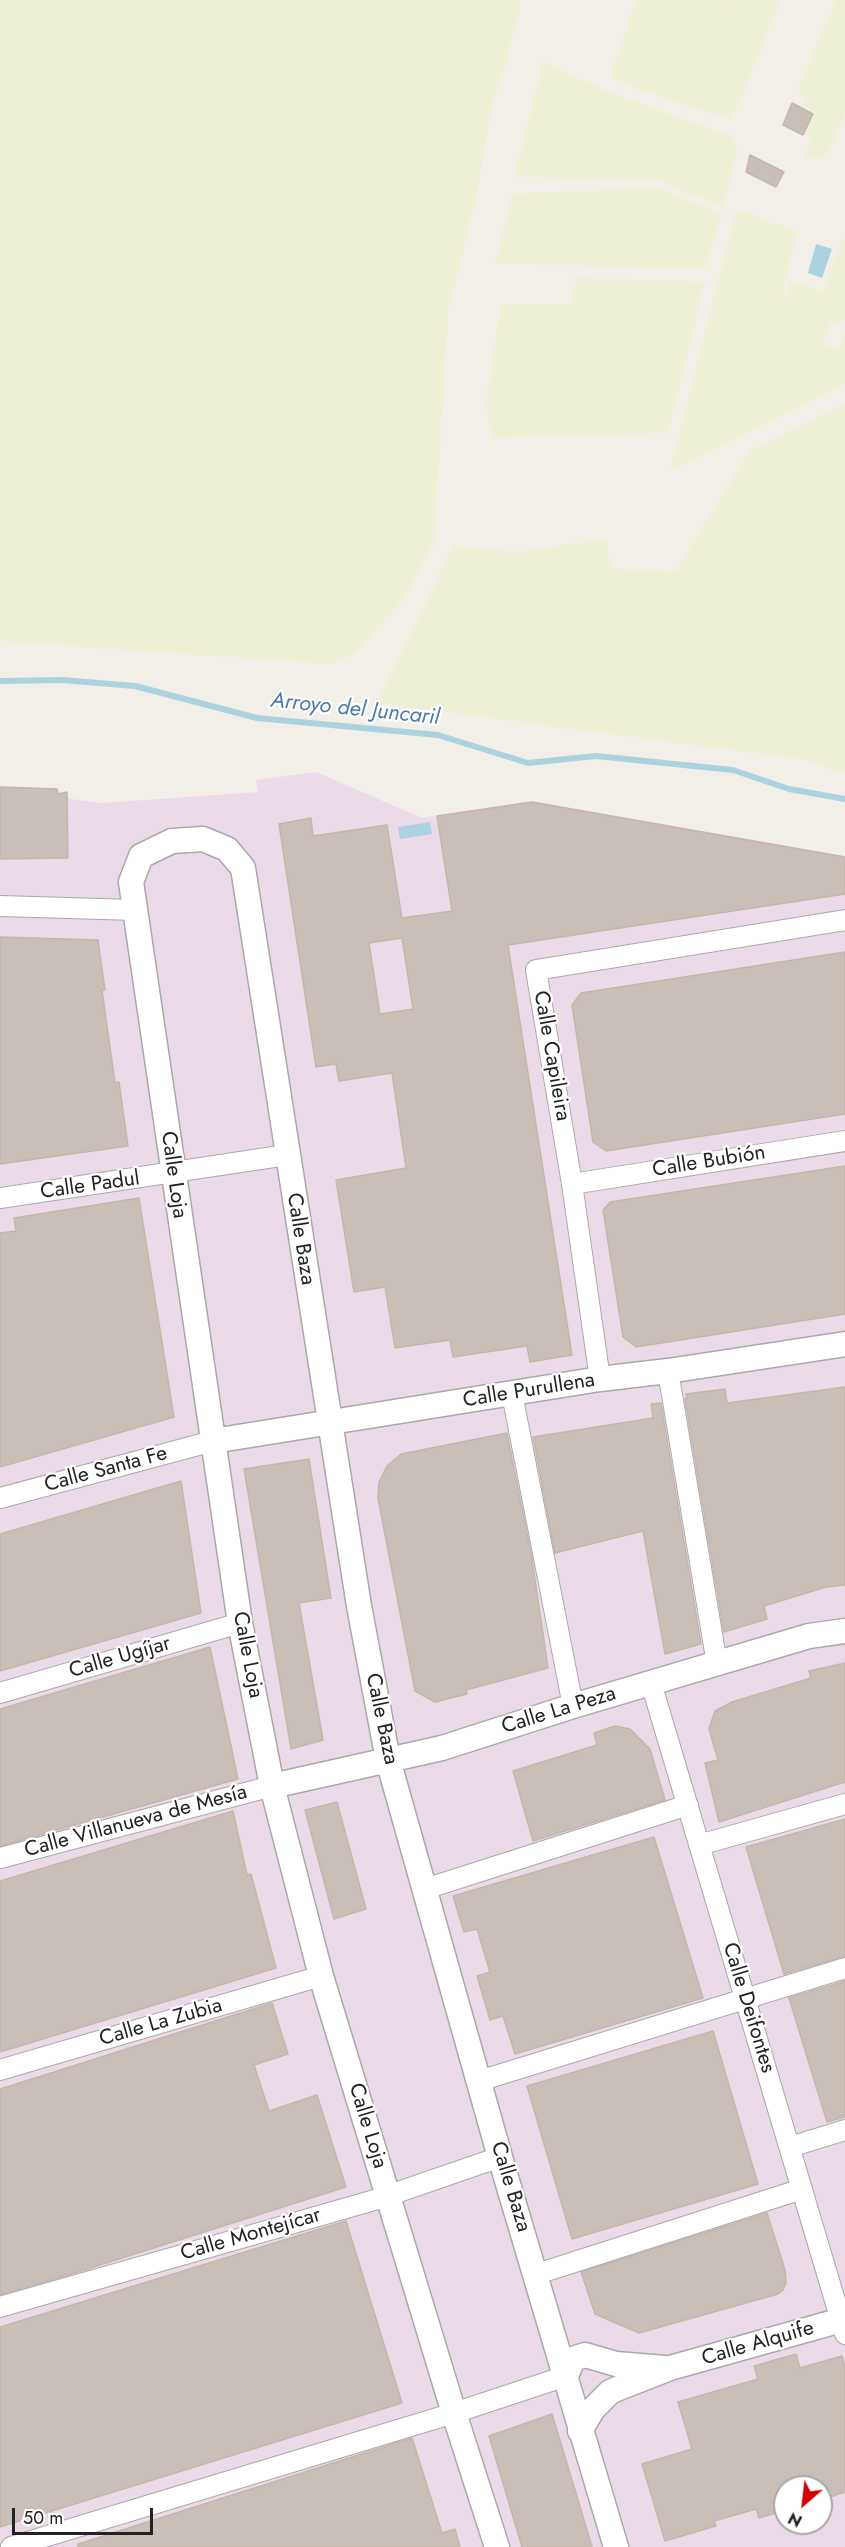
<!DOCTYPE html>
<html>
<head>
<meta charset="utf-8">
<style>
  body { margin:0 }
  #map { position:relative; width:845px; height:2547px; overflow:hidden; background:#f2efe9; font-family:Jost,sans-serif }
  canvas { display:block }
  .north { position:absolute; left:773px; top:2475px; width:60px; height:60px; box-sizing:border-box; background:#fff; border:2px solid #a7a7a7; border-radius:50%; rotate:208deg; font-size:16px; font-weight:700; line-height:24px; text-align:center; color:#222 }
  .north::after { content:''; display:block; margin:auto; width:21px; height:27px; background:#d40000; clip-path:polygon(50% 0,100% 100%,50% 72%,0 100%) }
  .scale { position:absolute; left:12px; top:2508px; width:141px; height:27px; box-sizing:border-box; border:3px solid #222; border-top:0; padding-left:8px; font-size:18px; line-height:21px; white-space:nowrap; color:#222; -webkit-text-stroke:4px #fff; paint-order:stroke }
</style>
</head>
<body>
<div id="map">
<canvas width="845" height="2547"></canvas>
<div class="north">N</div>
<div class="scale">50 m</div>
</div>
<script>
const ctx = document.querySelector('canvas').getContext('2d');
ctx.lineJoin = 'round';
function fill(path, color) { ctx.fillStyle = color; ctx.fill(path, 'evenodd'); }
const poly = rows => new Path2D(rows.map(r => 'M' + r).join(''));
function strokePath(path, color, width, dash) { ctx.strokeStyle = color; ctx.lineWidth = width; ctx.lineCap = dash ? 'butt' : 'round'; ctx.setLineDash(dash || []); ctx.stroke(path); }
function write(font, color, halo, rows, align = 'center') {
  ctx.font = font + ' Jost,sans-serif'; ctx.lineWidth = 4.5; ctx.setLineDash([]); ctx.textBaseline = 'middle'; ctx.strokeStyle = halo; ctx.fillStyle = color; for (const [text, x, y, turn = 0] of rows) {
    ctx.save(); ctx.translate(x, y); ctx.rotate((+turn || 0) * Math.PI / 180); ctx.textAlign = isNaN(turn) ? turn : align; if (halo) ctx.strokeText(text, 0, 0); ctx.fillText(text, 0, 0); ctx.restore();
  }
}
fill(poly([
  [316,772,422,818,526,802,845,856,845,2547,0,2547,0,790,102,803,258,792,256,780],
  [785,2487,821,2487,821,2523,785,2523]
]), '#ebdbe8');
fill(poly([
  [0,0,519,0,520,12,491,111,477,193,448,314,434,541,407,594,356,653,330,664,0,641],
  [637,0,780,1,737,109,728,118,678,103,610,77],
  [836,0,845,0,845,114,831,147,822,158,811,159,804,155,811,138,805,134,815,111,803,106,808,97,797,92],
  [544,62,611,93,733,137,738,150,723,207,658,180,514,177],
  [657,188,722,215,705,269,495,263,513,194],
  [736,210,797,231,781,299,785,298,790,281,823,292,841,242,845,238,845,318,841,325,831,321,822,344,839,349,845,331,845,384,670,471],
  [576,278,705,282,668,433,492,438,486,402,501,304,571,305],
  [845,404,845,773,807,760,377,703,454,546,519,552,605,539,612,569,676,571,749,452]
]), '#eef0d5');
fill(poly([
  [816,244,832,249,822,278,808,273],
  [430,822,432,834,400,839,398,827]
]), '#aad3df');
strokePath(poly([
  [0,681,62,680,135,686,257,718,438,735,528,763,596,756,733,770,789,789,845,799]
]), '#aad3df', 6);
const building = poly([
  [792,103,813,114,803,135,783,125,792,103],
  [750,155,784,172,776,187,746,172,750,155],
  [0,787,57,789,58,794,67,792,68,858,0,859,0,787],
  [532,802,845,857,845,894,508,945,572,1355,530,1362,527,1346,453,1357,450,1340,395,1348,385,1287,354,1292,336,1180,406,1168,392,1073,339,1081,336,1064,316,1067,279,824,311,818,313,836,387,825,402,918,452,911,437,816,532,802],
  [402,938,413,1009,380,1014,369,943,402,938],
  [0,937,98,940,105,990,102,990,115,1083,119,1082,128,1146,0,1164,0,937],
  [845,952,845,1114,606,1151,593,1142,572,1005,581,993,845,952],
  [845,1166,845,1314,636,1347,623,1337,603,1210,610,1202,845,1166],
  [139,1198,174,1417,0,1467,0,1233,16,1231,14,1218,139,1198],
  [845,1387,845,1585,826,1587,764,1606,767,1619,724,1632,685,1399,687,1398,686,1394,725,1389,727,1403,845,1387],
  [661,1403,701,1644,665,1654,643,1531,555,1553,533,1437,653,1418,651,1404,661,1403],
  [507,1433,532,1559,548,1668,466,1690,467,1694,435,1702,415,1691,378,1498,379,1482,387,1466,401,1454,507,1433],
  [309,1459,331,1598,299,1603,323,1740,291,1749,244,1469,309,1459],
  [181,1481,201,1613,0,1671,0,1534,181,1481],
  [210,1647,238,1779,0,1846,0,1709,210,1647],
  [845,1663,845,1782,719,1822,705,1763,718,1760,709,1729,715,1711,732,1702,811,1678,809,1671,845,1663],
  [615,1726,630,1729,650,1749,665,1800,533,1841,513,1771,597,1745,594,1733,615,1726],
  [337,1802,366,1909,334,1919,305,1810,337,1802],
  [233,1811,247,1875,251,1874,276,1968,0,2052,0,1881,233,1811],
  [845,1819,845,1956,784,1974,746,1847,845,1819],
  [654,1837,703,1998,515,2054,503,2016,490,2020,477,1976,490,1972,477,1929,464,1932,453,1896,654,1837],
  [845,1981,845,2117,827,2122,789,1998,845,1981],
  [272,2003,288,2054,254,2065,269,2111,317,2095,346,2187,78,2272,0,2295,0,2089,272,2003],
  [713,2031,758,2184,572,2239,527,2086,713,2031],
  [767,2213,785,2270,786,2283,783,2290,778,2294,639,2333,595,2314,581,2272,767,2213],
  [346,2221,402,2403,0,2527,0,2327,346,2221],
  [796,2354,800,2368,842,2356,845,2367,845,2492,821,2500,821,2487,785,2487,785,2510,759,2518,756,2509,714,2521,716,2526,665,2541,642,2464,692,2449,678,2402,758,2379,754,2366,796,2354],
  [552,2414,582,2513,592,2547,522,2547,503,2483,489,2436,552,2414],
  [412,2438,442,2533,455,2529,460,2547,78,2547,78,2544,412,2438]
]);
fill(building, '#c7bfb8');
strokePath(building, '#c4b6ab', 1.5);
const minor = poly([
  [0,906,135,910],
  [572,1184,845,1141],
  [0,1198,287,1155],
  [668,1371,717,1664],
  [600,1379,572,1184,536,970,845,920],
  [512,1394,573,1706],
  [0,1498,213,1441],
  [651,1683,845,2334],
  [0,1693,240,1623],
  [699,1845,845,1804],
  [0,1858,272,1786],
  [425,1889,688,1805],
  [0,2070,321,1976],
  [479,2081,845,1968],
  [790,2147,845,2130],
  [537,2274,802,2189],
  [0,2307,378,2199,500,2157],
  [11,2547,454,2413,566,2376]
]);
const tertiary = poly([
  [213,1441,600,1379,668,1371,845,1344],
  [272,1786,442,1748,573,1706,809,1636,845,1631],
  [566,2376,573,2359,585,2355,616,2364,665,2368],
  [580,2431,593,2409,610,2392,619,2388,670,2368,845,2319],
  [497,2547,454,2413,321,1976,272,1786,240,1623,131,882,141,856,172,841,203,839,227,849,243,868,359,1606,388,1760,500,2157,616,2547]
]);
strokePath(minor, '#a9a9a9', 22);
strokePath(tertiary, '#a9a9a9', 27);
strokePath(minor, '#fff', 20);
strokePath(tertiary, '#fff', 24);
write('21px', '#222', '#fff', [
  ["Calle Capileira",551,1056,80],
  ["Calle Bubión",709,1162,-9],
  ["Calle Loja",173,1175,82],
  ["Calle Padul",90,1186,-8],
  ["Calle Baza",300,1239,81],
  ["Calle Purullena",529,1391,-9],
  ["Calle Santa Fe",106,1470,-15],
  ["Calle Loja",247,1655,79],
  ["Calle Ugíjar",120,1658,-16],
  ["Calle La Peza",559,1711,-17],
  ["Calle Baza",381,1719,78],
  ["Calle Villanueva de Mesía",136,1822,-15],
  ["Calle Deifontes",748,2008,73],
  ["Calle La Zubia",161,2023,-16],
  ["Calle Loja",367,2126,73],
  ["Calle Baza",510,2187,73],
  ["Calle Montejícar",251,2235,-16],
  ["Calle Alquife",758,2344,-16]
]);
write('italic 22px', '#4a7aab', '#fff', [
  ["Arroyo del Juncaril",355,710,6]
]);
</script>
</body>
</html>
